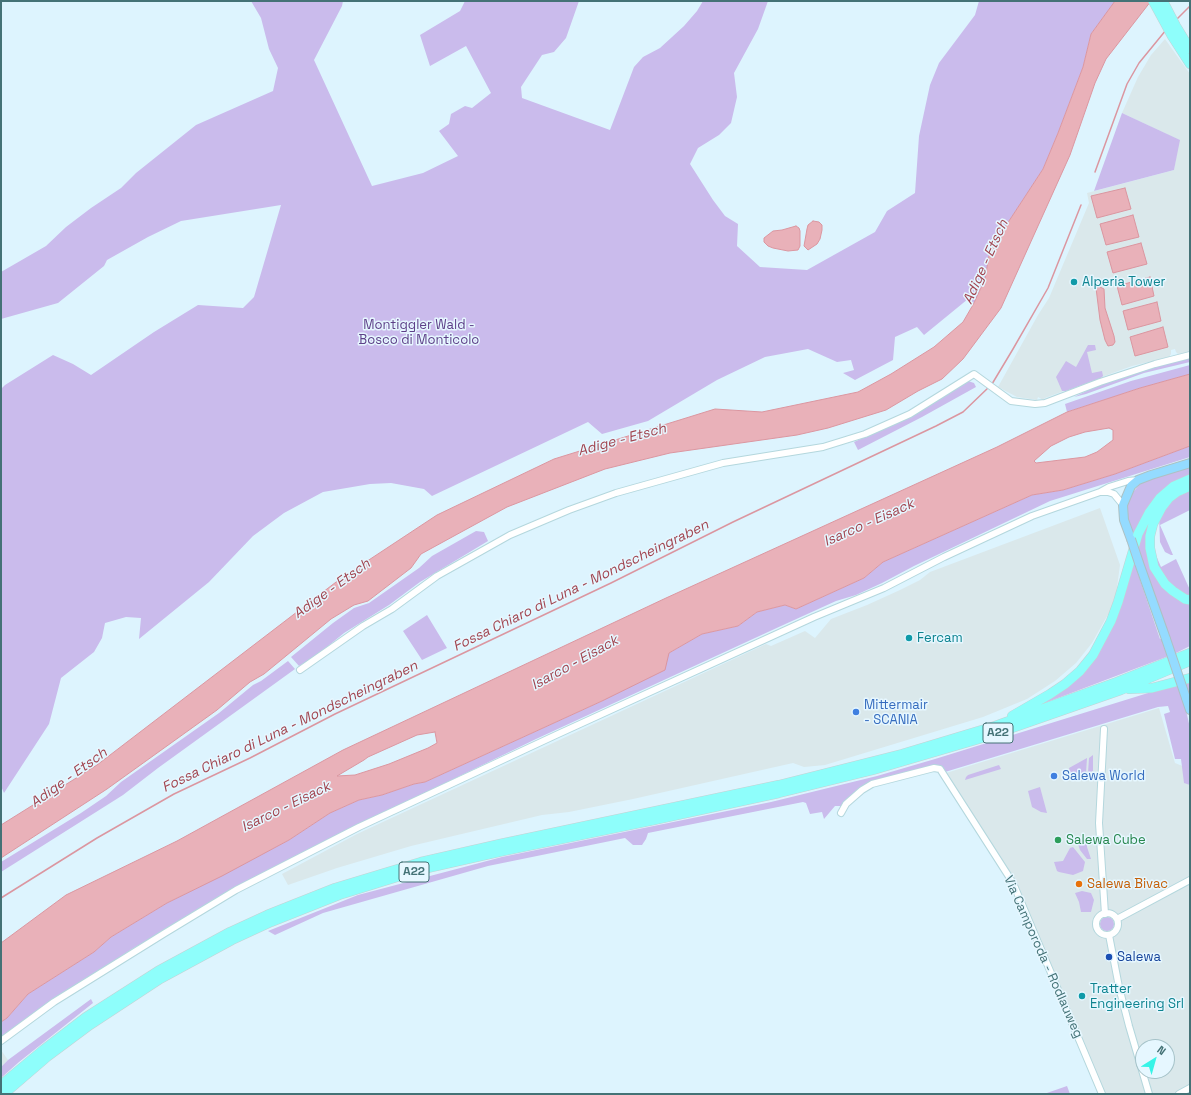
<!DOCTYPE html>
<html>
<head>
<meta charset="utf-8">
<style>
  body { margin:0 }
  #map { position:relative; width:1191px; height:1095px; overflow:hidden; background:#ddf4fe; font-family:"Space Grotesk",sans-serif }
  canvas { display:block }
  .frame { position:absolute; inset:0; border:2px solid #447276; pointer-events:none }
  .north { position:absolute; left:1135px; top:1039px; width:40px; height:40px; box-sizing:border-box; background:#e6f7ff; border:1px solid #a5c2c8; border-radius:50%; rotate:37deg; font-size:11px; font-weight:700; line-height:16px; text-align:center; color:#447276 }
  .north::after { content:''; display:block; margin:auto; width:14px; height:18px; background:#37f4e7; clip-path:polygon(50% 0,100% 100%,50% 72%,0 100%) }
</style>
</head>
<body>
<div id="map">
<canvas width="1191" height="1095"></canvas>
<div class="frame"></div>
<div class="north">N</div>
</div>
<script>
const ctx = document.querySelector('canvas').getContext('2d');
ctx.lineJoin = 'round';
function fill(path, color) { ctx.fillStyle = color; ctx.fill(path, 'evenodd'); }
const poly = rows => new Path2D(rows.map(r => 'M' + r).join(''));
function strokePath(path, color, width, dash) { ctx.strokeStyle = color; ctx.lineWidth = width; ctx.lineCap = dash ? 'butt' : 'round'; ctx.setLineDash(dash || []); ctx.stroke(path); }
function write(font, color, halo, rows, align = 'center') {
  ctx.font = font + ' "Space Grotesk",sans-serif'; ctx.lineWidth = 3; ctx.setLineDash([]); ctx.textBaseline = 'middle'; ctx.strokeStyle = halo; ctx.fillStyle = color; for (const [text, x, y, turn = 0] of rows) {
    ctx.save(); ctx.translate(x, y); ctx.rotate((+turn || 0) * Math.PI / 180); ctx.textAlign = isNaN(turn) ? turn : align; if (halo) ctx.strokeText(text, 0, 0); ctx.fillText(text, 0, 0); ctx.restore();
  }
}
fill(poly([
  [1165,39,1190,74,1190,352,1178,354,1176,352,1175,349,1171,350,1171,354,1169,357,1132,366,1045,398,1043,400,1038,397,1037,400,1017,397,998,387,1038,315,1049,298,1089,203,1087,193,1174,170,1179,140,1122,113,1138,77,1151,55],
  [1100,508,1120,565,1115,602,1092,643,1076,663,1055,681,1027,699,983,717,825,765,804,767,793,763,633,799,569,812,542,815,411,846,337,868,288,885,282,874,357,834,766,644,771,646,805,631,815,638,831,619,867,605,900,590,920,580,930,572],
  [1159,708,1175,763,1190,769,1190,1094,1103,1094,1015,882,946,773],
  [1143,1047,1167,1047,1167,1071,1143,1071],
  [1,1050,8,1060,1,1067]
]), '#dae8eb');
fill(poly([
  [251,1,343,1,342,6,314,60,372,186,423,173,458,156,439,131,449,124,451,114,465,106,472,108,491,93,466,46,430,66,420,35,460,11,465,1,579,1,566,38,554,52,542,55,521,87,522,98,610,130,634,67,643,57,660,48,684,26,697,11,703,1,768,1,758,29,734,73,737,97,731,123,719,135,698,148,690,164,713,200,725,216,738,224,737,246,760,267,807,270,875,232,887,211,915,193,919,136,930,85,939,63,975,15,979,1,1115,1,1091,34,1083,67,1058,133,1043,169,990,250,985,279,974,303,968,299,924,335,917,327,895,337,893,360,855,380,843,373,854,370,851,360,837,362,808,349,765,357,717,380,648,421,602,434,588,422,432,496,424,489,391,483,370,484,323,492,284,513,253,536,209,582,139,639,141,618,126,617,105,623,102,638,94,652,61,678,49,724,4,793,1,786,1,389,5,385,53,355,73,364,91,375,154,332,198,305,243,308,254,297,281,205,181,221,148,237,107,260,104,266,58,303,1,319,1,272,46,246,66,227,91,208,121,188,136,173,196,125,273,91,278,68,269,49,261,18],
  [1122,113,1180,140,1174,170,1094,191],
  [1088,345,1095,345,1096,350,1087,352,1092,373,1102,371,1103,376,1101,378,1066,391,1062,391,1056,377,1066,361,1076,367],
  [1190,357,1190,362,1144,373,1086,394,1074,397,1097,386,1144,370],
  [1190,365,1190,374,1140,388,1067,412,1065,404,1131,381],
  [968,381,974,383,976,387,922,417,858,450,854,442,912,416],
  [1190,446,1190,457,1050,501,914,566,882,583,856,595,836,601,781,626,536,739,326,841,196,912,132,949,1,1037,1,1022,7,1018,28,994,94,952,111,937,167,903,289,840,330,813,359,800,382,795,414,784,425,782,602,701,669,653,702,634,738,626,757,612,785,605,796,609,864,578,883,562,1032,495,1063,490,1115,474],
  [1190,466,1190,477,1134,539,1126,517,1126,505,1134,491,1140,484,1148,480],
  [1190,487,1190,510,1160,525,1173,555,1171,555,1165,552,1160,542,1159,516,1170,501],
  [1153,517,1152,568,1190,603,1190,646,1174,654,1037,706,1095,656,1144,527],
  [1139,552,1168,637,1160,639,1135,565],
  [476,531,484,532,488,541,420,582,389,605,344,633,316,656,299,666,291,657,333,623,354,608,369,603,419,568,432,556],
  [1155,553,1161,567,1176,559,1190,590,1190,597,1167,582,1154,559],
  [427,615,447,648,422,660,403,631],
  [288,661,295,669,158,768,123,795,1,872,1,862,81,813,106,796,121,782,219,713,253,685,261,681],
  [1190,680,1190,697,1189,695,1183,697,1190,728,1190,785,1184,783,1181,759,1175,759,1164,714,1170,712,1168,706,1158,707,945,772,941,767,870,783,842,806,835,806,824,819,822,812,810,814,806,803,803,802,648,833,646,839,642,845,633,845,625,838,488,866,323,913,275,935,268,931,358,895,502,857,771,802,877,776,935,759],
  [1093,755,1093,771,1088,773,1089,758],
  [1087,758,1086,773,1071,778,1069,768],
  [999,765,1001,769,965,780,966,777,968,775],
  [1040,787,1047,813,1041,812,1032,807,1028,791],
  [1087,838,1087,847,1091,859,1087,859,1080,850,1078,844],
  [1073,847,1085,862,1083,871,1073,875,1059,872,1057,871,1054,862,1063,861,1070,848],
  [1082,891,1091,893,1094,900,1091,912,1081,912,1079,902,1075,893],
  '1100 924a7 7 0 1 1 14 0a7 7 0 1 1-14 0Z',
  [91,999,93,1003,19,1062,1,1078,1,1067,8,1060],
  [1067,1086,1070,1094,1044,1094]
]), '#cabbec');
const water = poly([
  [1115,1,1151,1,1106,59,1095,83,1070,155,1001,308,963,359,942,379,918,391,886,410,828,428,797,435,670,453,605,469,507,507,421,554,411,568,368,601,354,605,331,619,264,674,250,682,217,710,107,789,1,858,1,825,97,765,340,579,437,515,554,459,715,409,762,412,858,392,891,374,934,347,963,322,974,303,985,279,990,250,1043,169,1058,133,1083,67,1091,34,1115,1],
  [1125,188,1131,209,1097,218,1091,196,1125,188],
  [1133,215,1139,237,1106,245,1100,224,1133,215],
  [813,221,819,222,822,225,822,230,820,239,817,244,808,250,804,246,807,229,808,225,813,221],
  [796,226,799,228,800,231,800,246,798,250,788,251,773,248,768,246,764,242,764,238,773,231,782,230,796,226],
  [1141,243,1147,264,1113,273,1107,252,1141,243],
  [1150,277,1154,296,1122,305,1117,286,1150,277],
  [1100,287,1104,289,1105,308,1114,336,1115,342,1113,345,1108,346,1105,340,1100,320,1096,288,1100,287],
  [1157,302,1161,321,1128,330,1123,311,1157,302],
  [1163,327,1168,347,1135,356,1130,337,1163,327],
  [1190,374,1190,446,1115,474,1063,490,1032,495,883,562,864,578,796,609,785,605,757,612,738,626,702,634,669,653,665,670,602,701,425,782,414,784,382,795,359,800,330,813,289,840,222,876,167,903,111,937,94,952,28,994,7,1018,1,1022,1,943,66,895,177,841,343,750,666,598,997,447,1067,412,1140,388,1190,374],
  [1109,428,1113,430,1113,440,1097,452,1085,457,1036,463,1034,461,1051,446,1069,437,1085,432,1109,428],
  [435,732,437,743,428,748,389,764,355,775,337,776,364,760,368,757,417,735,435,732]
]);
fill(water, '#e9b1b9');
strokePath(water, '#db96a0', 1);
strokePath(poly([
  [1177,19,1190,6],
  [1095,172,1127,84,1139,63,1166,30],
  [992,384,1013,349,1048,288,1081,205],
  [1,898,97,838,174,794,250,758,335,714,611,583,733,522,936,426,963,412,989,387]
]), '#db96a0', 1.5);
const minor = poly([
  [1101,492,1108,492,1114,494,1123,505],
  [300,670,363,626,392,609,437,576,510,535,569,510,616,493,723,463,823,447,865,434,910,414,974,374,1011,401,1035,404,1045,403,1100,382,1155,364,1190,355],
  [1104,729,1099,823,1105,914],
  [841,813,846,804,862,790,872,784,934,768,940,769,1013,883,1102,1094],
  '1096 924a11 11 0 1 1 22 0a11 11 0 1 1-22 0Z',
  [1117,919,1190,880],
  [1109,935,1119,987,1129,1026,1149,1094],
  [1,1041,54,1002,165,933,236,890,359,827,556,735,814,617,884,588,944,557,1032,516,1100,492,1109,487,1128,481,1138,480],
  [1179,1094,1190,1088]
]);
const major = poly([
  [1131,539,1124,520,1123,505,1131,486,1138,480,1151,475,1190,463],
  [1139,563,1166,639],
  [1186,698,1190,710]
]);
const highway = poly([
  [1153,1,1172,36,1190,64],
  [1163,1,1176,26,1190,49],
  [1190,486,1177,492,1169,498,1162,507,1153,524,1150,536,1150,548,1154,567,1165,584,1173,591,1185,599,1190,600],
  [1129,689,1152,688,1190,678],
  [1012,716,1050,694,1065,684,1080,671,1093,655,1111,621,1118,602,1138,534,1149,513,1160,498,1174,486,1190,479],
  [1,1085,43,1050,86,1017,158,971,230,932,267,915,335,888,421,862,500,844,779,785,902,754,995,726,1117,682,1190,653],
  [4,1094,47,1057,90,1025,160,979,232,940,271,922,339,895,423,869,503,851,654,820,779,793,873,770,989,736,1121,690,1190,661]
]);
strokePath(minor, '#b4d7dd', 8);
strokePath(major, '#adc1c3', 10);
strokePath(highway, '#c3d2d3', 10);
strokePath(minor, '#fff', 6);
strokePath(major, '#94dbff', 8);
strokePath(highway, '#8efefb', 9);
const majorBridge = poly([
  [1131,539,1139,563],
  [1166,639,1186,698]
]);
strokePath(majorBridge, '#adc1c3', 10, []);
strokePath(majorBridge, '#94dbff', 8);
for (const [x, y, r, color] of [
  [1074,282,4,"#0f9aa8"],
  [909,638,4,"#0f9aa8"],
  [856,712,4,"#3f7fe0"],
  [1054,776,4,"#3f7fe0"],
  [1058,840,4,"#2e9e5b"],
  [1079,884,4,"#e8710a"],
  [1109,957,4,"#1a4fb4"],
  [1082,996,4,"#0f9aa8"]
]) { const dot = new Path2D(); dot.arc(x, y, r, 0, 2 * Math.PI); ctx.fillStyle = color; ctx.fill(dot); strokePath(dot, '#e6f7ff', 1.5); }
for (const [x, y, w] of [
  [998,733,30],
  [414,872,30]
]) { const box = new Path2D(); box.roundRect(x - w / 2, y - 10, w, 20, 3); ctx.fillStyle = '#e6f7ff'; ctx.fill(box); strokePath(box, '#447276', 1); }
write('bold 12px', '#447276', null, [
  ["A22",998,733],
  ["A22",414,872]
]);
write('13px', '#0d838f', '#e6f7ff', [
  ["Alperia Tower",1082,282],
  ["Fercam",917,638],
  ["Tratter",1090,989],
  ["Engineering Srl",1090,1004]
], 'left');
write('13px', '#5e4089', '#e6f7ff', [
  ["Montiggler Wald -",419,325],
  ["Bosco di Monticolo",419,340]
]);
write('13px', '#366cbe', '#e6f7ff', [
  ["Mittermair",864,705],
  ["- SCANIA",864,720],
  ["Salewa World",1062,776]
], 'left');
write('13px', '#27864d', '#e6f7ff', [
  ["Salewa Cube",1066,840]
], 'left');
write('13px', '#c56008', '#e6f7ff', [
  ["Salewa Bivac",1087,884]
], 'left');
write('13px', '#447276', '#e6f7ff', [
  ["Via Camporoda - Rodlauweg",1043,957,66]
]);
write('13px', '#164399', '#e6f7ff', [
  ["Salewa",1117,957]
], 'left');
write('italic 14px', '#a1444f', '#e6f7ff', [
  ["Adige - Etsch",986,262,-66],
  ["Adige - Etsch",622,440,-15],
  ["Isarco - Eisack",869,523,-24],
  ["Fossa Chiaro di Luna - Mondscheingraben",581,586,-26],
  ["Adige - Etsch",332,589,-36],
  ["Isarco - Eisack",575,663,-29],
  ["Fossa Chiaro di Luna - Mondscheingraben",290,727,-26],
  ["Adige - Etsch",69,778,-36],
  ["Isarco - Eisack",286,807,-26]
]);
</script>
</body>
</html>
